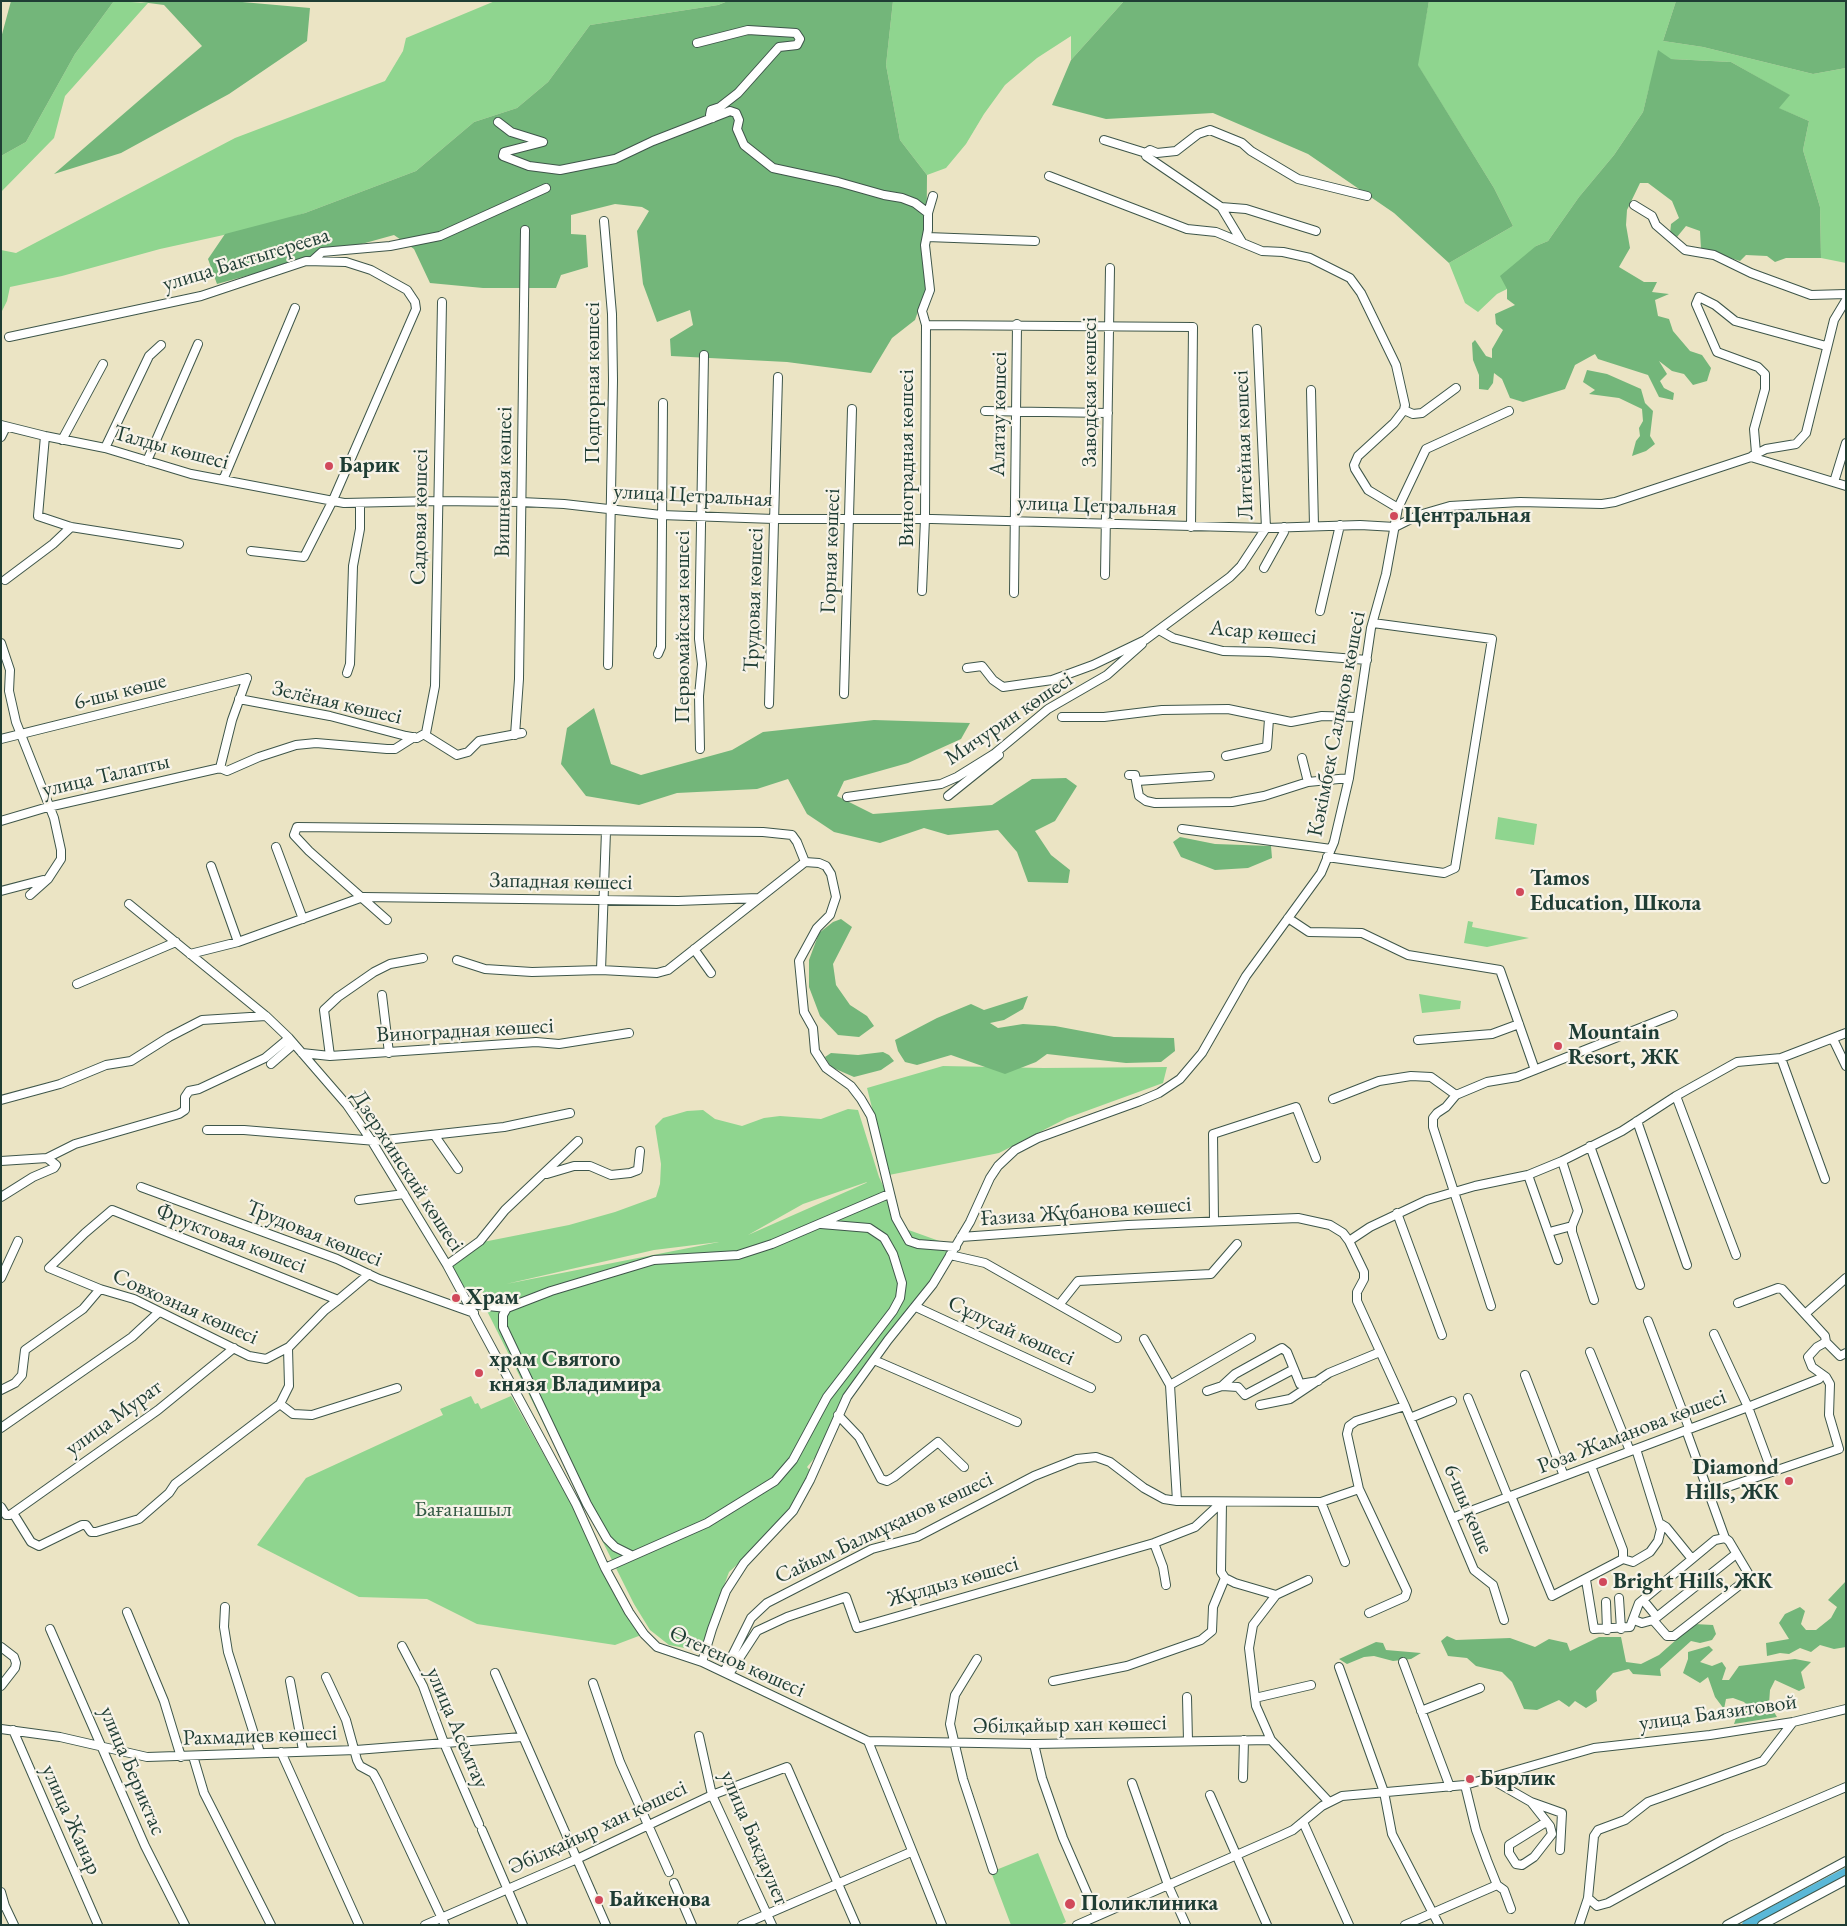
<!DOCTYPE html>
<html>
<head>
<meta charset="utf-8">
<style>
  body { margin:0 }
  #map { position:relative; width:1847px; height:1926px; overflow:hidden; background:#ebe4c4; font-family:"EB Garamond",serif }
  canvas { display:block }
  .frame { position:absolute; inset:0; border:2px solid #1f3d34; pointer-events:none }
</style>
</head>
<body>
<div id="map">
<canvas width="1847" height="1926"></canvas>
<div class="frame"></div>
</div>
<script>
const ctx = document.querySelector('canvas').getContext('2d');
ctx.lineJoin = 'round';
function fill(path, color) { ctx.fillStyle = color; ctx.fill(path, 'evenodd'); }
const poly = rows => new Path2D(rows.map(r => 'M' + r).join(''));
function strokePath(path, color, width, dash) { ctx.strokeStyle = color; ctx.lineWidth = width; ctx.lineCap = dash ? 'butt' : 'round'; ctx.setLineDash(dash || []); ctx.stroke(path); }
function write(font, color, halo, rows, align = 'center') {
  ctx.font = font + ' "EB Garamond",serif'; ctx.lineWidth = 4.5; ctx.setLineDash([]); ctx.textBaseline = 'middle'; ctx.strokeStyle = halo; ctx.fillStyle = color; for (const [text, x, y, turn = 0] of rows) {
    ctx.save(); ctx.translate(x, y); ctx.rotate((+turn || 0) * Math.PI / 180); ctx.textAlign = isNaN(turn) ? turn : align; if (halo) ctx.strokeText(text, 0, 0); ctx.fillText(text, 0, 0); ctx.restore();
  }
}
fill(poly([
  [114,1,148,3,65,96,54,138,1,192,1,156,26,142,75,54],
  [495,1,728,1,718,5,590,25,548,82,517,108,474,122,416,171,305,213,260,227,160,249,62,276,10,287,7,301,1,313,1,250,16,253,235,138,385,81,403,51,406,38],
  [893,1,1124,1,1071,60,1071,36,1037,58,1005,85,984,114,966,144,946,168,927,175,900,140,886,65],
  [1429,1,1676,1,1663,41,1703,47,1813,74,1846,68,1846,263,1821,258,1820,207,1803,150,1809,121,1778,108,1789,95,1731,62,1671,59,1649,88,1643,112,1614,155,1579,197,1548,241,1536,246,1507,289,1497,294,1478,312,1465,303,1449,263,1513,226,1494,188,1417,64],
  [1498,817,1537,824,1534,845,1495,839],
  [1468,921,1473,922,1472,927,1529,938,1487,947,1464,943],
  [1419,994,1461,1001,1460,1009,1422,1013],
  [943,1066,1044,1068,1167,1067,1163,1083,1067,1118,999,1153,889,1175,867,1088],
  [848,1109,858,1110,879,1177,903,1228,956,1247,867,1361,827,1443,807,1467,813,1474,774,1531,729,1572,700,1651,669,1645,650,1630,634,1604,482,1301,483,1289,465,1294,452,1268,456,1261,483,1242,569,1225,615,1212,656,1197,660,1184,661,1164,655,1126,663,1118,687,1111,703,1110,715,1119,742,1126,764,1118,780,1116,821,1119],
  [867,1182,866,1183,748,1235,803,1204],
  [719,1242,506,1284,654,1250],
  [471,1396,475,1404,478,1403,481,1409,511,1396,644,1634,615,1645,477,1624,427,1599,359,1597,257,1545,306,1478,443,1415,440,1409],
  [1038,1853,1066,1922,1060,1925,1011,1925,991,1872]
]), '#8fd58f');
fill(poly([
  [11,1,114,1,75,54,26,142,1,156,1,38],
  [133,1,231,1,310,8,307,41,229,94,121,153,54,174,202,46,164,5],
  [728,1,893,1,886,65,900,140,927,175,926,289,915,320,892,338,871,373,787,362,671,356,670,339,693,325,690,310,657,322,643,284,637,231,649,211,642,207,615,204,571,215,571,234,586,235,588,267,561,275,556,288,483,288,430,283,414,249,394,235,217,284,208,259,225,234,305,213,416,171,474,122,517,108,548,82,590,25,718,5],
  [1124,1,1429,1,1418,65,1494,188,1513,226,1449,263,1394,213,1308,154,1213,113,1106,119,1052,105,1071,60],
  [1676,1,1846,1,1846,68,1813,74,1703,47,1663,41],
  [1658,50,1671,59,1731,62,1790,95,1779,108,1809,121,1803,150,1820,207,1821,258,1786,258,1775,262,1767,256,1746,255,1740,261,1701,249,1700,231,1686,226,1677,237,1670,234,1671,224,1679,218,1672,201,1648,183,1640,183,1627,210,1626,225,1630,248,1619,267,1644,282,1657,282,1652,292,1669,294,1655,300,1658,316,1669,319,1673,331,1690,351,1702,355,1711,368,1707,381,1693,385,1684,374,1672,371,1659,361,1667,374,1660,381,1664,388,1674,393,1673,400,1659,397,1648,375,1598,359,1595,354,1575,365,1565,389,1523,402,1510,398,1502,379,1494,373,1493,383,1488,390,1479,389,1479,375,1473,360,1472,343,1475,340,1486,356,1492,358,1492,349,1503,330,1496,324,1495,314,1515,305,1507,299,1507,289,1500,276,1536,246,1548,241,1579,197,1614,155,1643,112],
  [1587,370,1607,374,1641,389,1645,403,1653,411,1650,436,1655,444,1646,451,1632,456,1636,441,1640,436,1639,428,1643,421,1642,409,1619,398,1589,394,1595,390,1583,382],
  [594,708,611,764,641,775,732,750,763,732,874,720,970,723,961,739,908,763,844,781,837,796,873,814,992,805,1032,779,1066,778,1077,786,1055,821,1035,831,1051,855,1070,870,1068,883,1028,882,1017,852,998,830,948,835,924,828,880,843,834,832,807,814,788,779,757,789,677,793,639,805,586,796,561,764,567,728],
  [1180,837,1215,844,1271,846,1272,858,1248,868,1215,870,1181,857,1173,842],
  [841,919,852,927,833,964,836,985,850,1005,867,1016,874,1026,859,1037,838,1035,820,1016,809,987,809,960,819,933,833,922],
  [1028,996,1023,1009,1004,1020,990,1023,998,1028,1023,1024,1055,1026,1114,1037,1174,1038,1175,1051,1161,1062,1126,1063,1047,1054,1036,1062,1005,1074,951,1055,917,1065,905,1062,898,1051,895,1040,937,1018,971,1004,984,1010],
  [883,1052,889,1055,894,1061,881,1070,854,1077,831,1067,825,1057,831,1053,858,1055],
  [1846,1581,1846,1647,1834,1649,1820,1645,1811,1652,1800,1648,1789,1654,1780,1653,1767,1656,1766,1643,1789,1639,1779,1623,1785,1614,1800,1607,1805,1611,1801,1624,1806,1630,1816,1630,1831,1618,1837,1607,1828,1600],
  [1694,1624,1713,1625,1716,1634,1712,1640,1700,1643,1691,1641,1660,1669,1661,1676,1633,1674,1629,1669,1613,1673,1596,1691,1597,1701,1586,1708,1575,1701,1569,1707,1559,1700,1537,1710,1524,1709,1512,1682,1502,1672,1476,1666,1467,1658,1448,1656,1441,1641,1447,1636,1456,1640,1510,1638,1535,1647,1549,1639,1567,1643,1570,1651,1599,1637,1621,1637,1626,1662,1641,1664,1659,1655],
  [1376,1642,1383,1643,1386,1650,1421,1653,1411,1659,1393,1661,1374,1656,1364,1657,1347,1664,1339,1659],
  [1709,1646,1713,1650,1700,1662,1712,1666,1722,1662,1726,1668,1722,1680,1729,1680,1739,1666,1795,1659,1811,1662,1801,1672,1805,1688,1799,1691,1775,1680,1770,1690,1769,1704,1777,1717,1734,1724,1739,1710,1748,1706,1744,1702,1733,1698,1726,1699,1724,1709,1715,1697,1708,1677,1700,1683,1683,1673,1688,1659,1688,1652]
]), '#73b67a');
strokePath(poly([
  [1747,1925,1846,1873]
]), '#5ab8d8', 10);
const minor = poly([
  [697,43,748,30,796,33,800,39,797,45,779,47,738,93,720,107,711,110,710,115,713,118],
  [498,122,511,132,543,142,504,152,503,156,529,166,560,170,615,159,653,141,730,111,736,113,739,120,737,129,744,145,773,168,838,182,884,195,902,198,915,203,928,213],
  [1104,140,1146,153],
  [1634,205,1652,216,1656,225,1685,250,1714,255,1751,273,1811,295,1846,294],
  [1221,207,1242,242],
  [604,221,612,314,613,380,608,665],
  [1316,231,1246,209,1221,207,1146,156,1146,153,1150,150,1157,153,1176,151,1198,134,1210,130,1242,143,1251,151,1298,179,1367,196],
  [927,237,1035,241],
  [312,261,322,252,390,246,440,236,546,188],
  [926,325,1193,327,1191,527],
  [9,337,201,296,306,261,346,262,371,270,407,290,415,302,416,309,333,500,304,557,251,551],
  [1311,390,1314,526],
  [1404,410,1413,414,1422,413,1456,388],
  [985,411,1108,413],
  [1,425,45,436,105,448,191,474,344,503,437,501,521,502,564,504,661,515,774,519,932,519,1266,528,1360,525,1395,527,1419,515,1450,506,1520,502,1602,504,1615,502,1751,457,1846,486],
  [45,436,38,516,71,527,179,544],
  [1,437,6,427],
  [62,440,103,364],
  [105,448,149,356,161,345],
  [1756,453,1754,429,1765,389,1765,374,1758,367,1717,352,1696,304,1699,297,1715,305,1735,321,1826,346],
  [1752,456,1766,449,1796,444,1806,433,1834,320,1846,300],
  [147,461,198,344],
  [223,480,295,308],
  [1834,482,1846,443],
  [1398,508,1426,449,1509,411],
  [1264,568,1284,532,1284,527],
  [1105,575,1110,268],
  [5,580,53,544,71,527],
  [922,591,925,519,926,325,922,311,930,290,925,245,928,230,928,213,933,196],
  [1014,593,1017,324],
  [1320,611,1340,525],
  [1159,630,1173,638,1223,651,1269,652,1367,660],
  [1,643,10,670,9,691,16,722,54,818,61,850,61,859,48,879,30,895],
  [658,654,661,647,663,403],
  [967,668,982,666,993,680,1003,687,1052,680,1093,665,1145,640,1230,577,1241,566,1266,528,1257,329],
  [347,673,350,664,353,566,360,529,360,503],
  [844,694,852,409],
  [239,699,330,716,406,736,417,738,426,733,435,686,442,302],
  [769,704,778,377],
  [1062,717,1104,717,1162,710,1228,709,1291,722,1322,716,1357,717],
  [425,735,457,755,468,752,479,741,522,733],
  [515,735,519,679,525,230],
  [1,739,247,678],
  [700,749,699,696,702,664,699,639,704,355],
  [1226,756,1267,747,1269,719],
  [1302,758,1308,782],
  [220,768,227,771,259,757,296,745,316,743,387,749,395,749,414,737],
  [220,768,232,720,247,678],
  [1129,775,1135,775,1139,796,1146,801,1155,803,1232,802,1264,796,1308,782,1349,778],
  [1137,781,1210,776],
  [948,796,999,755],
  [847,797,941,784,957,777,994,754,1048,709,1107,675,1142,644],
  [1,821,48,807,220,768],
  [1182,829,1331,849],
  [276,847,303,919],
  [1327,857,1444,873,1455,868,1492,639,1373,623],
  [211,866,238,942],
  [1,891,43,880],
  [129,904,266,1016,289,1038,347,1105,371,1140,447,1265,576,1504,605,1568,629,1612,644,1634,657,1647,702,1662,868,1741,1034,1744,1271,1740],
  [1288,918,1309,932,1362,933,1408,955,1500,970,1535,1070],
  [387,920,309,851,294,835,297,827,763,832,792,835,797,842,805,862],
  [694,949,711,973],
  [190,954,238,942,363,897,678,901,758,898],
  [457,960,485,969,532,972,601,970,657,973,668,970,805,862,819,863,826,866,831,874,836,897,830,915,817,928,799,961,804,1012,813,1028,815,1051,826,1068,851,1086,861,1099,871,1116,896,1218,909,1241,918,1244,956,1247],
  [601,970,606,831],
  [77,984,176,942],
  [382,995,389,1053],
  [1833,1039,1846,1066],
  [1418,1040,1492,1034,1519,1024],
  [302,1053,330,1056,536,1042,559,1044,629,1033],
  [330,1056,324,1010,338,997,374,972,390,964,423,958],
  [1781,1058,1825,1179],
  [271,1064,294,1044],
  [1456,1095,1446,1107,1437,1113,1433,1118,1433,1127,1491,1306],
  [1676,1096,1736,1255],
  [1333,1099,1379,1081,1411,1076,1431,1077,1456,1095,1487,1082,1517,1077,1673,1015],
  [1,1100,60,1084,106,1065,131,1061,169,1037,202,1020,266,1016],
  [1637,1121,1687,1265],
  [207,1130,244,1130,376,1141,504,1127,570,1113],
  [435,1136,458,1169],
  [1590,1146,1640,1285],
  [1,1161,47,1158,75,1144,179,1114,185,1110,185,1097,189,1091,199,1089,265,1058,289,1038],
  [1562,1161,1578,1211,1572,1226,1572,1232,1594,1300],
  [547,1174,574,1166,590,1166,611,1175,630,1173,638,1170,640,1151],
  [1528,1175,1558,1260],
  [141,1187,337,1259,379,1279,474,1313],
  [1,1197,33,1177,54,1168,56,1165,47,1158],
  [359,1200,404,1194],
  [1397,1213,1442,1335],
  [1214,1221,1213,1134,1296,1107,1316,1158],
  [1553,1231,1572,1226],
  [961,1237,1128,1225,1298,1218,1330,1225,1343,1233,1349,1241,1364,1272,1364,1279,1357,1292,1357,1301,1405,1406,1356,1421,1349,1426,1347,1434,1359,1489,1407,1591,1405,1597,1369,1613],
  [1349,1241,1370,1227,1427,1200,1475,1186,1528,1175,1562,1161,1622,1131,1676,1096,1737,1062,1781,1058,1846,1033],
  [950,1255,985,1263,1117,1338],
  [447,1265,480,1241,505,1210,578,1141],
  [1,1278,18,1241],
  [338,1300,112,1210,85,1233,49,1268,100,1289,134,1299,249,1356,266,1359,289,1347,325,1310,338,1300,369,1274],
  [1738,1303,1778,1288,1782,1289,1825,1336,1826,1342],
  [469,1304,507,1308,551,1291,654,1260,738,1255,772,1244,889,1194],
  [1059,1305,1078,1281,1211,1274,1237,1244],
  [916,1307,1091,1388],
  [507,1308,503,1315,503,1327,587,1504,607,1539,615,1547,631,1555],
  [1805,1314,1846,1278],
  [1648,1321,1689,1428],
  [1714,1334,1748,1407,1772,1472],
  [1144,1339,1170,1385,1177,1501],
  [1590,1352,1630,1451],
  [874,1360,1017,1422],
  [1525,1375,1564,1476],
  [1170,1385,1251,1338],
  [1222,1386,1238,1387,1245,1395,1294,1369],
  [1,1390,15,1383,22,1375,25,1350,83,1309,100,1289],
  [1207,1391,1222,1386,1235,1374,1282,1348,1287,1352,1300,1384,1318,1381],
  [1468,1398,1508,1497],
  [280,1404,293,1414,312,1415,397,1388],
  [1260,1405,1290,1399,1329,1373,1380,1352],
  [1405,1406,1474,1570,1493,1585,1504,1620],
  [838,1415,859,1437,881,1479,887,1481,894,1477,938,1442,964,1467],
  [1410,1418,1452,1401],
  [1,1428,132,1337,159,1312],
  [1686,1430,1725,1538],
  [1591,1466,1623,1550,1623,1559],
  [1710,1493,1839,1449,1829,1415,1830,1384,1826,1377,1812,1367,1808,1357,1817,1347,1826,1342,1840,1356,1846,1353],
  [1511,1496,1552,1596,1623,1559],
  [1222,1502,1221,1572,1225,1578,1235,1583,1276,1595],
  [1321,1502,1345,1562],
  [1,1507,6,1515,10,1515,158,1410,234,1348],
  [13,1513,31,1542,39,1546,82,1525,86,1525,91,1532,96,1532,139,1519,169,1493,175,1484,280,1404,289,1386,288,1348],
  [1452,1518,1748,1407,1819,1379,1822,1375],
  [1661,1524,1666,1527,1692,1559],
  [1154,1543,1163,1567,1166,1585],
  [1623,1559,1633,1562,1650,1552,1658,1541,1661,1529,1636,1449],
  [605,1568,707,1523,775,1481,793,1460,827,1397,893,1311,900,1298,902,1283,893,1254,884,1238,869,1228,821,1224],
  [1308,1580,1276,1595,1253,1625,1249,1648,1256,1706,1271,1740,1329,1802],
  [1586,1580,1594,1629,1630,1627,1639,1603,1715,1540,1725,1538,1729,1541,1748,1573,1746,1580,1674,1636,1667,1636,1653,1620,1642,1623,1634,1620],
  [1619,1598,1621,1629],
  [1643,1600,1657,1617,1736,1554],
  [1606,1602,1607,1630],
  [225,1607,224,1627,228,1652,260,1753],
  [127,1612,164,1701,181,1757],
  [50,1629,145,1846,185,1925],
  [402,1646,423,1686,444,1743,479,1824],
  [1,1647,14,1657,16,1663,15,1668,1,1686],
  [977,1659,955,1695,950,1724,963,1779,993,1870],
  [702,1662,712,1629,726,1591,744,1563,793,1511,810,1480,847,1397,888,1340,933,1284,970,1222,990,1178,998,1166,1015,1150,1038,1138,1140,1101,1159,1093,1180,1079,1202,1053,1246,976,1321,873,1334,842,1349,778,1371,628,1386,574,1398,508,1368,490,1355,469,1354,465,1358,456,1394,423,1404,410,1405,405,1396,365,1361,293,1350,278,1310,258,1283,252,1262,251,1216,232,1187,229,1049,176],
  [1403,1662,1450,1787],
  [1339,1667,1384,1792,1392,1834,1439,1925],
  [724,1672,751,1618,767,1603,872,1549,917,1537,1034,1476,1077,1459,1096,1457,1110,1462,1144,1488,1164,1499,1177,1501,1321,1502,1359,1489],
  [495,1673,606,1925],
  [729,1674,757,1631,787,1617,846,1597,857,1628,1154,1543,1195,1527,1222,1502],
  [326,1677,346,1720,357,1760,360,1766,373,1773,378,1782,445,1925],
  [290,1681,303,1750],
  [1053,1681,1127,1666,1201,1640,1212,1631,1213,1607,1225,1578],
  [593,1683,620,1762,669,1872],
  [1187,1697,1188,1741],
  [1255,1698,1311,1685],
  [1421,1711,1480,1688],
  [1,1729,60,1737,147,1757,356,1750,522,1737],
  [13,1730,98,1925],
  [699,1736,712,1795,772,1925],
  [868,1741,942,1925],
  [1034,1744,1042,1778,1063,1838,1097,1916],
  [281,1752,359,1925],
  [193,1756,204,1793,271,1925],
  [1243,1778,1244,1740],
  [1489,1778,1531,1802,1562,1813,1560,1850],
  [1132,1783,1168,1885,1186,1925],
  [1465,1785,1476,1830,1487,1860,1497,1885,1504,1890,1511,1909],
  [1210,1795,1267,1925],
  [1531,1802,1550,1826,1552,1834,1534,1857,1522,1865,1516,1864,1509,1853,1509,1845,1546,1822],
  [1303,1822,1349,1925],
  [482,1830,523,1925],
  [674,1883,692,1925],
  [1,1892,5,1906],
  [1588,1898,1597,1906,1608,1903,1726,1838,1846,1787],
  [1,1906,5,1906,14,1925],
  [425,1925,577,1859,712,1795,787,1767,856,1925],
  [742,1925,911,1852],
  [1077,1925,1280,1836,1293,1830,1322,1806,1342,1796,1465,1785,1594,1748,1710,1735,1793,1722,1846,1709],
  [1405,1925,1497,1885],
  [1579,1925,1588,1898,1594,1836,1598,1830,1625,1820,1648,1802,1763,1761,1793,1722],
  [1727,1925,1846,1861],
  [1762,1925,1846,1880]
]);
strokePath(minor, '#3e564a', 10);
strokePath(minor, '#fff', 8);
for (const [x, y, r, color] of [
  [329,466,5,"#d1495b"],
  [1394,516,5,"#d1495b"],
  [1520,892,5,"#d1495b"],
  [1558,1046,5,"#d1495b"],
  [456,1298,5,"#d1495b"],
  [479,1373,5,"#d1495b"],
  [1789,1481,5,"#d1495b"],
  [1603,1582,5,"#d1495b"],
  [1470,1779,5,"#d1495b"],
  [599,1900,5,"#d1495b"],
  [1070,1904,6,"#d1495b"]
]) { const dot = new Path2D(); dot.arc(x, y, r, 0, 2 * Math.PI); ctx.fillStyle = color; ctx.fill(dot); strokePath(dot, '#f7f3e8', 2); }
write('22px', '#1f3d34', '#f7f3e8', [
  ["улица Бактыгереева",246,260,-17],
  ["Подгорная көшесі",593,383,-90],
  ["Заводская көшесі",1090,392,-90],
  ["Алатау көшесі",999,414,-89],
  ["Литейная көшесі",1244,445,-92],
  ["Талды көшесі",171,448,15],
  ["Виноградная көшесі",907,458,-90],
  ["Вишневая көшесі",504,482,-89],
  ["улица Цетральная",693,496,3],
  ["улица Цетральная",1097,506,2],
  ["Садовая көшесі",420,517,-89],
  ["Горная көшесі",831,551,-88],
  ["Трудовая көшесі",754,600,-88],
  ["Первомайская көшесі",683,627,-90],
  ["Асар көшесі",1263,633,5],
  ["6-шы көше",120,692,-14],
  ["Зелёная көшесі",337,703,13],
  ["Мичурин көшесі",1009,719,-34],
  ["Кәкімбек Салықов көшесі",1337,724,-79],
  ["улица Талапты",106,776,-13],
  ["Западная көшесі",561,882,1],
  ["Виноградная көшесі",465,1031,-3],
  ["Дзержинский көшесі",407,1171,57],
  ["Ғазиза Жұбанова көшесі",1086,1212,-4],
  ["Трудовая көшесі",314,1234,22],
  ["Фруктовая көшесі",231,1239,21],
  ["Совхозная көшесі",185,1307,24],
  ["Сұлусай көшесі",1011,1331,25],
  ["улица Мурат",114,1418,-36],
  ["Роза Жаманова көшесі",1632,1432,-21],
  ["6-шы көше",1468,1509,67],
  ["Сайым Балмұқанов көшесі",884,1528,-25],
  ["Жұлдыз көшесі",953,1582,-16],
  ["Өтегенов көшесі",737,1662,24],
  ["улица Баязитовой",1718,1713,-8],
  ["Әбілқайыр хан көшесі",1070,1725,-1],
  ["улица Асемтау",457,1728,67],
  ["Рахмадиев көшесі",260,1736,-2],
  ["улица Бериктас",132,1771,67],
  ["улица Жанар",71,1820,66],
  ["Әбілқайыр хан көшесі",598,1828,-25],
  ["улица Бакдаулет",754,1838,67]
]);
write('bold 22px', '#1f3d34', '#f7f3e8', [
  ["Барик",339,466],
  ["Центральная",1404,516],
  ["Tamos",1530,879],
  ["Education, Школа",1530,904],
  ["Mountain",1568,1033],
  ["Resort, ЖК",1568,1058],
  ["Храм",466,1298],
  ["храм Святого",489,1360],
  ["князя Владимира",489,1385],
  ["Diamond",1779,1468,"right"],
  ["Hills, ЖК",1779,1493,"right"],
  ["Bright Hills, ЖК",1613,1582],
  ["Бирлик",1480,1779],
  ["Байкенова",609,1900],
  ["Поликлиника",1081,1904]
], 'left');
write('22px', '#355b46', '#f7f3e8', [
  ["Бағанашыл",463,1510]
]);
</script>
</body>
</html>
